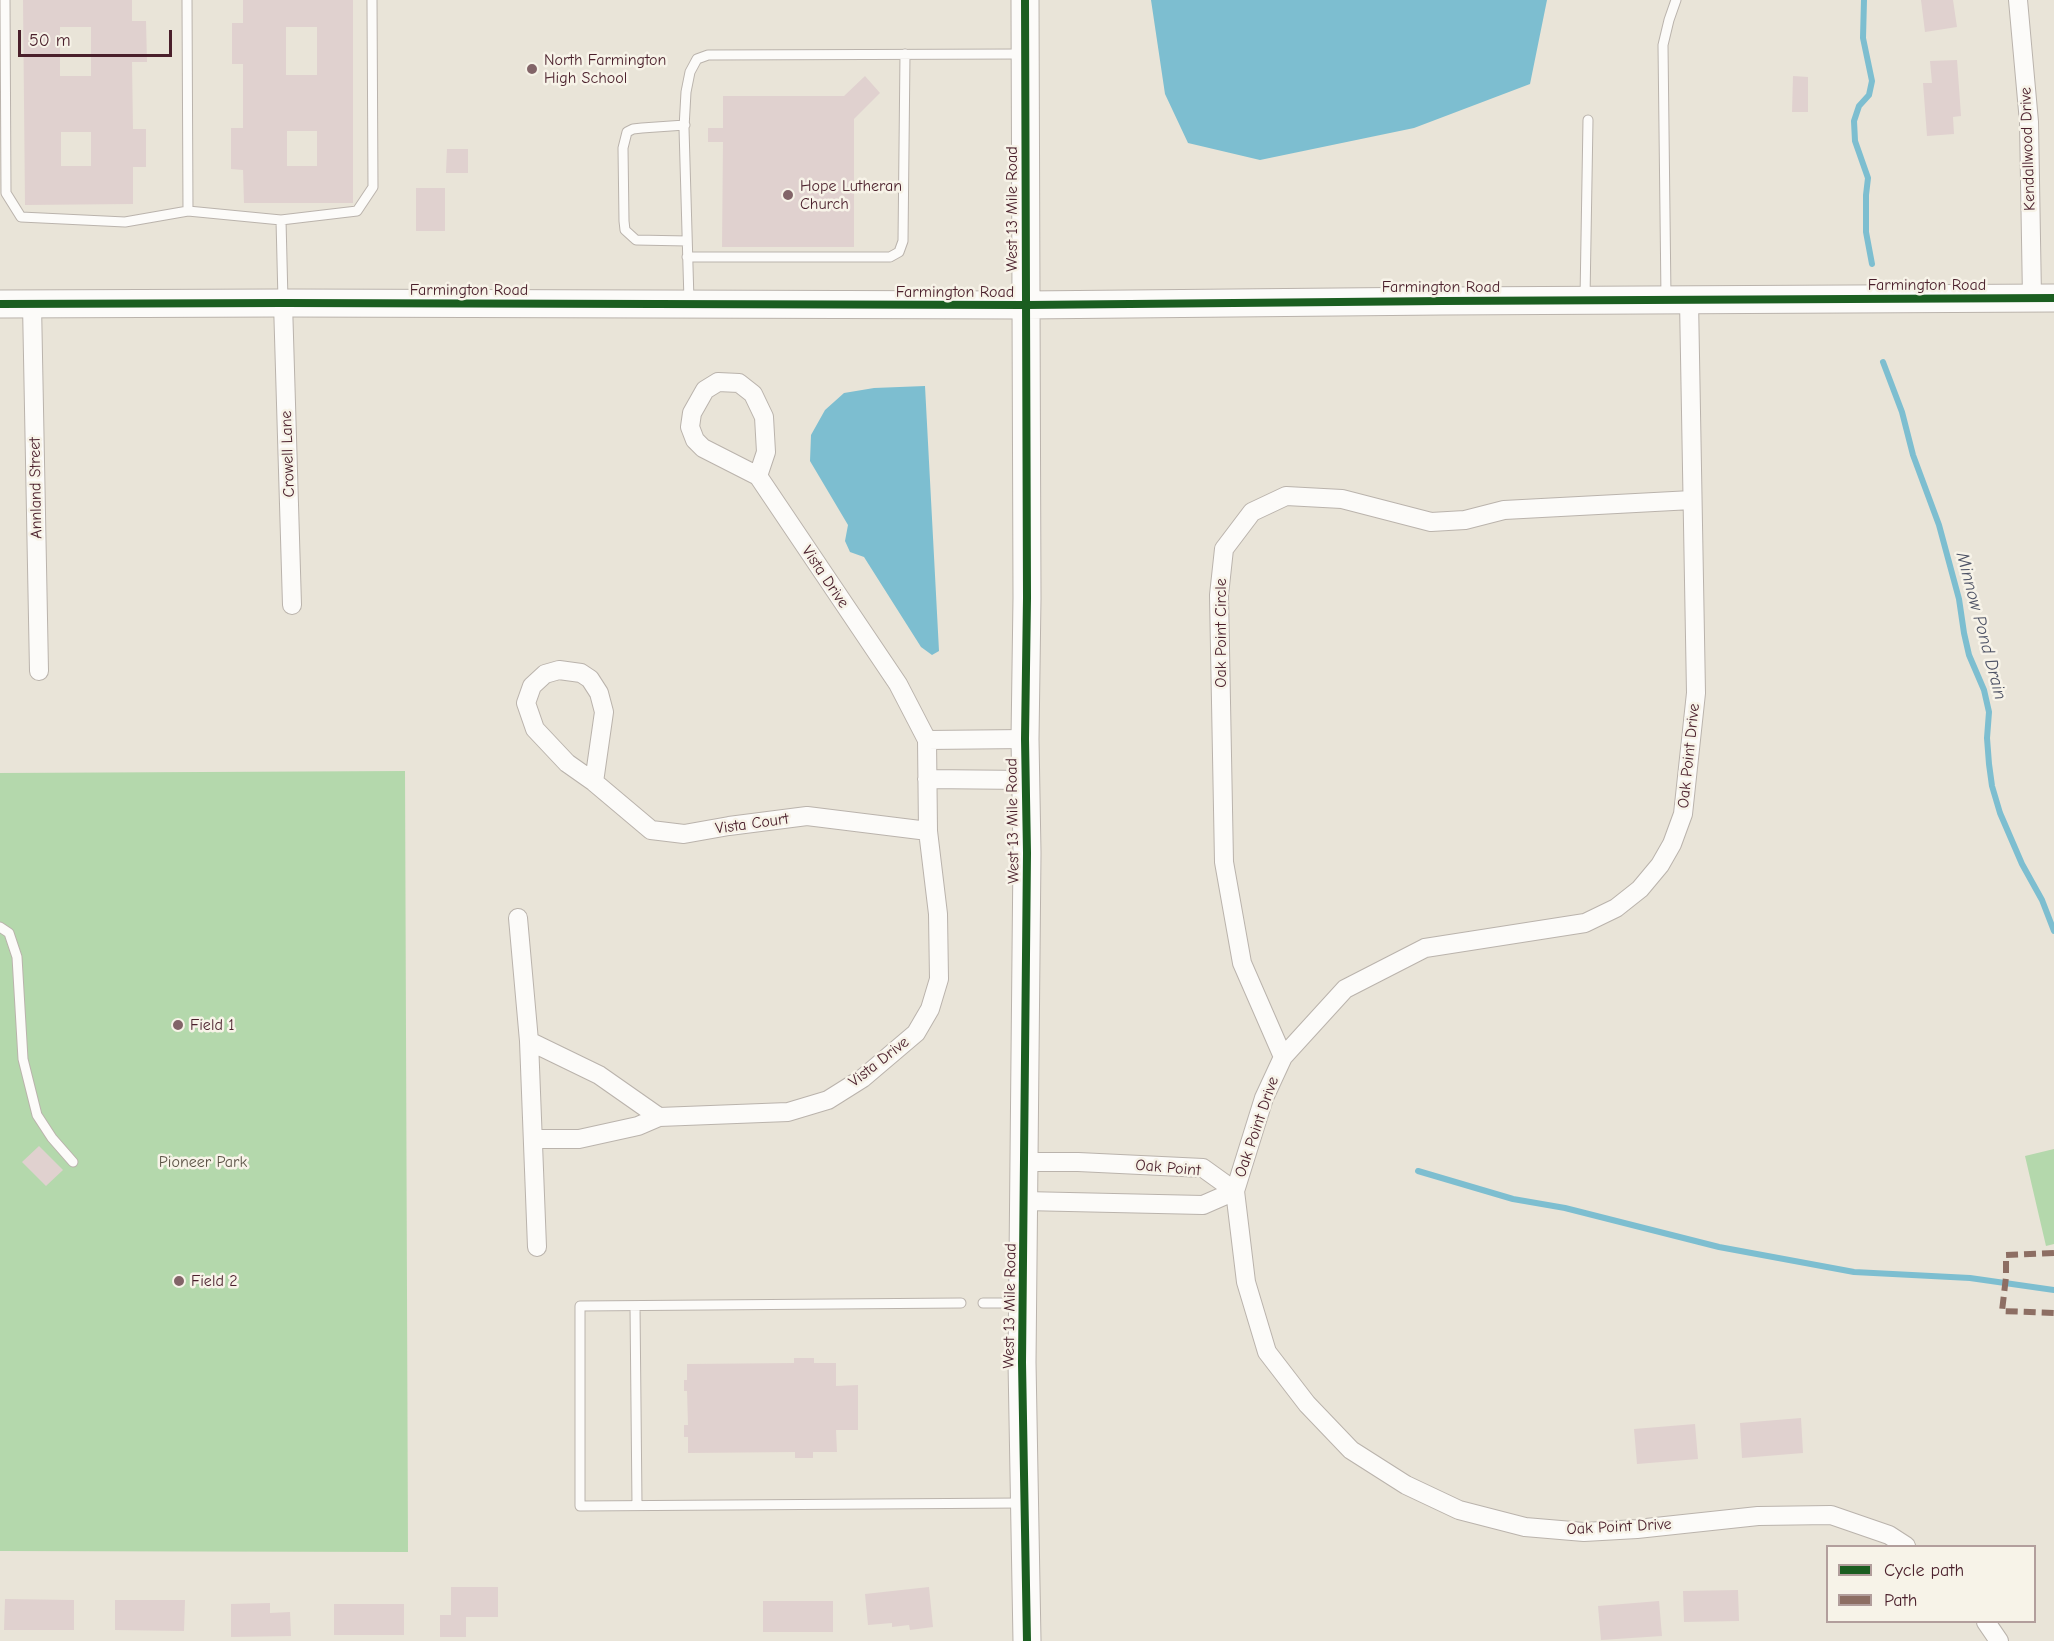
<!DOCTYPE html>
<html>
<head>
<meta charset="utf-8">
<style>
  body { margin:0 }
  #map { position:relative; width:2054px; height:1641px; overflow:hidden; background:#e9e4d8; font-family:"Comic Neue",sans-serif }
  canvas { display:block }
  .legend { position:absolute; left:1826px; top:1545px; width:210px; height:78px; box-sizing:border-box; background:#f7f3e8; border:2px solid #b29e9c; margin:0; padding:8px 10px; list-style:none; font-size:18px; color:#4a1f2b }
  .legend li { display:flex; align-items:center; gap:12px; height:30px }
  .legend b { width:30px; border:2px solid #b29e9c }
  .scale { position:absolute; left:18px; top:30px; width:154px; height:27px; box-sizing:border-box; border:3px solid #4a1f2b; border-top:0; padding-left:8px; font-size:18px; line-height:21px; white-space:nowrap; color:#4a1f2b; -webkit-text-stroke:4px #f7f3e8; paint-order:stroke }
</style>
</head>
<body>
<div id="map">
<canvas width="2054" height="1641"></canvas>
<ul class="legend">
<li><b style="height:8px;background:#1b5e20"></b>Cycle path</li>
<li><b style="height:8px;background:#8d6e63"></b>Path</li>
</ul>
<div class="scale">50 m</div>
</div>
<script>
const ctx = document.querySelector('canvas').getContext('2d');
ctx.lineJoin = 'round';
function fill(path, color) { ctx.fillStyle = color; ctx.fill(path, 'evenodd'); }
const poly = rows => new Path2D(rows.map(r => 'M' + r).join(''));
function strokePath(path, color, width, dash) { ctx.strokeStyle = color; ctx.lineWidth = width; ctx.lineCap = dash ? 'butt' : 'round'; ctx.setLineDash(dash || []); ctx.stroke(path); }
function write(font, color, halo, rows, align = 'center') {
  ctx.font = font + ' "Comic Neue",sans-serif'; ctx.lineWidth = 5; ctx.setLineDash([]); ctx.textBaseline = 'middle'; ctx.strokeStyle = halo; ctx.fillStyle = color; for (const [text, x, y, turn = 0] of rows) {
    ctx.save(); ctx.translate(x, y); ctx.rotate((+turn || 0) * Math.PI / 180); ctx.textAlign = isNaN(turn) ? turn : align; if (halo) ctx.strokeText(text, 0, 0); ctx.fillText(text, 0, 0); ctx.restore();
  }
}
fill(poly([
  [405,771,408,1552,0,1551,0,773],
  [2054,1149,2054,1244,2046,1246,2025,1156]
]), '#b4d8ac');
fill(poly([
  [1151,0,1547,0,1530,84,1414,128,1260,160,1188,143,1165,94],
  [925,386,939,651,932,655,921,647,864,557,850,552,845,541,848,525,810,461,811,435,825,410,844,393,874,388]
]), '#7dbed0');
strokePath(poly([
  [1864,0,1863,38,1872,81,1869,95,1859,106,1854,121,1855,141,1868,178,1866,195,1866,232,1872,264],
  [1883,362,1902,412,1913,455,1939,525,1959,599,1964,633,1969,655,1984,690,1989,712,1987,738,1989,764,1992,786,2000,813,2022,864,2042,900,2054,931],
  [1418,1171,1513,1199,1565,1208,1719,1247,1854,1272,1970,1278,2054,1290]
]), '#7dbed0', 6);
fill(poly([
  [23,0,132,0,132,21,146,21,147,62,132,62,133,129,146,129,146,167,133,167,133,204,25,205],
  [60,27,91,27,91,76,60,76],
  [61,132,91,132,91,166,61,166],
  [243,0,353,0,353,203,244,203,243,170,231,169,231,128,243,128,243,64,232,64,232,23,243,23],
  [286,27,317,27,317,75,286,75],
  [287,131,317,131,317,166,287,166],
  [1921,0,1953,0,1957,27,1925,32],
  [1957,60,1961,116,1953,117,1954,134,1927,136,1923,83,1932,83,1930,61],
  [865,76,880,93,854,119,854,247,722,247,723,142,708,142,708,128,723,128,723,96,844,96],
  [1793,76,1808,77,1808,112,1792,112],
  [447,149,468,149,468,173,446,173],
  [416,188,445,188,445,231,416,231],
  [39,1146,63,1170,46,1186,22,1162],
  [794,1358,814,1358,814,1363,836,1363,836,1386,858,1385,858,1430,836,1430,837,1452,813,1452,813,1458,795,1458,795,1452,688,1453,688,1437,684,1437,684,1425,688,1425,687,1391,684,1391,684,1380,687,1380,687,1364,794,1363],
  [1801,1418,1803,1453,1742,1458,1740,1423],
  [1695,1424,1698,1459,1637,1464,1634,1429],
  [451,1587,498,1587,498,1617,466,1617,466,1637,440,1637,440,1615,451,1615],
  [929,1587,933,1627,910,1630,909,1625,892,1627,892,1623,868,1625,865,1594],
  [1738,1590,1739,1621,1684,1622,1683,1591],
  [5,1599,74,1600,74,1630,4,1630],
  [115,1600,185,1600,184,1631,115,1630],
  [763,1601,833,1601,833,1632,763,1632],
  [1659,1601,1662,1636,1601,1640,1598,1606],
  [270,1603,270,1613,290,1612,291,1636,231,1637,231,1604],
  [334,1604,404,1604,404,1635,334,1635]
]), '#e0d1cf');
const lane = poly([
  [5,0,6,193,21,217,125,222,188,211,281,220,283,300],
  [187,0,188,211],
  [685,125,642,128,633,129,627,132,623,148,624,221,625,230,636,240,687,241],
  [281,220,357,211,373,187,372,0],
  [687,257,890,257,899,252,903,241,905,54],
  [1585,298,1588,120],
  [1666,298,1663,45,1669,20,1676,0],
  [689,301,684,128,686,92,690,72,697,59,708,55,1023,54],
  [0,927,9,933,17,957,23,1059,37,1115,52,1138,73,1162],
  [961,1303,580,1306,580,1506,1021,1503],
  [983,1303,1021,1303],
  [635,1306,637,1505]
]);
const street = poly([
  [2018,0,2029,122,2032,298],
  [1689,300,1696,693,1683,814,1672,844,1660,865,1640,889,1616,908,1585,923,1425,948,1345,989,1283,1057,1264,1098,1235,1191,1246,1282,1267,1352,1307,1404,1351,1450,1406,1485,1459,1510,1525,1527,1584,1532,1637,1529,1758,1516,1831,1515,1889,1535,1906,1546],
  [283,303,292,605],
  [32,304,39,671],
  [927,740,1025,739],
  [927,779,1026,780],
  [594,782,604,712,599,693,590,679,581,673,559,670,545,674,532,686,526,703,535,729,567,763,594,782,651,830,684,834,729,826,807,816,928,831],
  [518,918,529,1041,537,1247],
  [529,1041,599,1075,659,1117],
  [1283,1057,1242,963,1224,862,1219,595,1224,549,1252,512,1286,496,1342,499,1431,522,1465,520,1504,510,1692,500],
  [533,1139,579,1139,638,1126,659,1117,788,1112,828,1100,863,1078,916,1033,930,1009,939,979,938,914,928,831,927,740,898,684,758,476,703,448,695,440,690,427,692,413,705,390,718,382,739,383,753,394,764,417,766,452,758,476],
  [1024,1201,1203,1205,1235,1191,1203,1168,1078,1162,1025,1162],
  [1986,1622,1999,1641]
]);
const secondary = poly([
  [1025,0,1027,598,1025,739,1027,853,1022,1362,1027,1641],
  [0,304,283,303,1026,305,1442,301,2054,298]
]);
strokePath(lane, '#bab3ac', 11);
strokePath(street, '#bab3ac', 20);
strokePath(secondary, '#bab3ac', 29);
strokePath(lane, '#fcfbf9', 9);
strokePath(street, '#fcfbf9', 18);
strokePath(secondary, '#fcfbf9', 27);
strokePath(poly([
  [2054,1253,2006,1255,2006,1277,2002,1311,2054,1313]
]), '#8d6e63', 6, [12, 6]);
strokePath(poly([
  [1025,0,1027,598,1025,739,1027,853,1022,1362,1027,1641],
  [0,304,283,303,1026,305,1442,301,2054,298]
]), '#1b5e20', 8);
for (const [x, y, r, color] of [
  [532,69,6,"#826468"],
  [788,195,6,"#826468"],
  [178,1025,6,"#826468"],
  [179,1281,6,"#826468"]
]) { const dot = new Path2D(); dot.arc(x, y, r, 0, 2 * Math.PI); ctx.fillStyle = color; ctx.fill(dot); strokePath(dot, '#f7f3e8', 2); }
write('16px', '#4a1f2b', '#f7f3e8', [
  ["North Farmington",544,60],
  ["High School",544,78],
  ["Hope Lutheran",800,186],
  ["Church",800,204],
  ["Field 1",190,1025],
  ["Field 2",191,1281]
], 'left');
write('16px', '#4a1f2b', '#f7f3e8', [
  ["Kendallwood Drive",2028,149,-92],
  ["West 13 Mile Road",1012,209,-90],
  ["Farmington Road",1927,285],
  ["Farmington Road",1441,287],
  ["Farmington Road",469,290],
  ["Farmington Road",955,292],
  ["Crowell Lane",288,454,-92],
  ["Annland Street",36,488,-91],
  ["Vista Drive",825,577,56],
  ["Oak Point Circle",1221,633,-90],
  ["Oak Point Drive",1689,756,-84],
  ["West 13 Mile Road",1013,821,-91],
  ["Vista Court",752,824,-8],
  ["Vista Drive",879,1062,-38],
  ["Oak Point Drive",1257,1127,-71],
  ["Oak Point",1168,1168,5],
  ["West 13 Mile Road",1010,1306,-89],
  ["Oak Point Drive",1619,1527,-3]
]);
write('16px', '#5d5447', '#f7f3e8', [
  ["Pioneer Park",203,1162]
]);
write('italic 18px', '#4c5164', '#f7f3e8', [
  ["Minnow Pond Drain",1981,626,75]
]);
</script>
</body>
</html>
